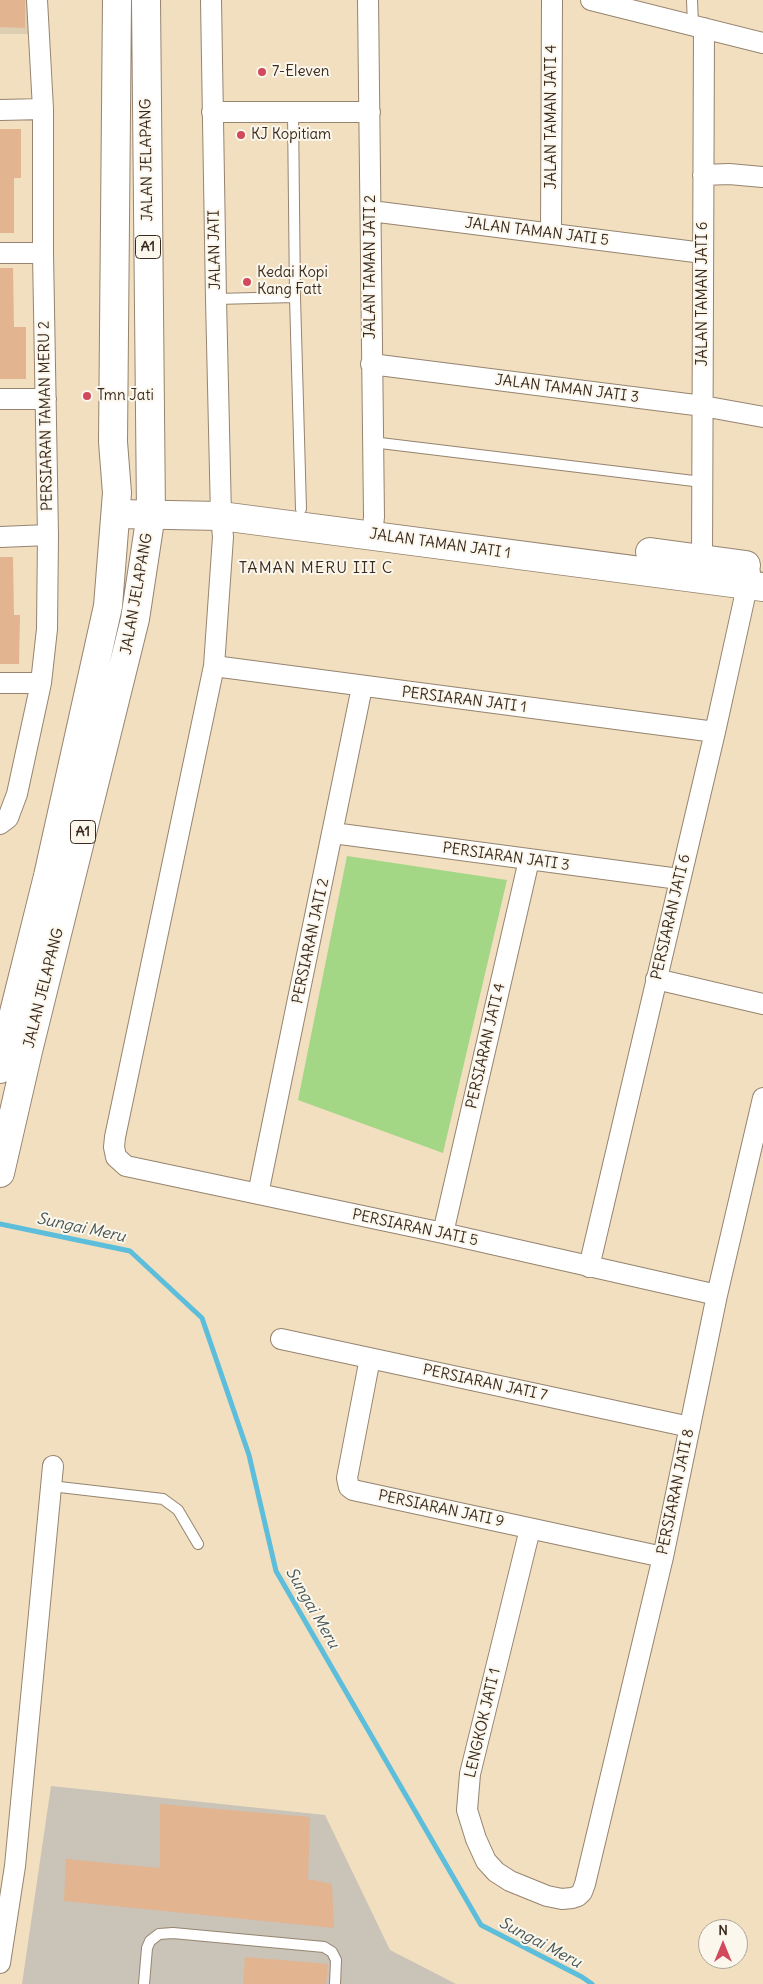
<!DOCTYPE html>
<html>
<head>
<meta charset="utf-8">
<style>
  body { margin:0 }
  #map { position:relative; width:763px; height:1984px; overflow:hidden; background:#f1dfc0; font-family:Delius,sans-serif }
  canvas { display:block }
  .north { position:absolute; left:698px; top:1919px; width:50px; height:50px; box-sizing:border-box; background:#fbf7ec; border:1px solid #aea59a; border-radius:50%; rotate:0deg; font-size:14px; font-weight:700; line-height:20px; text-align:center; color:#3b2a1e }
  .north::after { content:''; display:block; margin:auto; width:18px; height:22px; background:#d1495b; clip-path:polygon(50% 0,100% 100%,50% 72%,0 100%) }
</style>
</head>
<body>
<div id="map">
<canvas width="763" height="1984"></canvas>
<div class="north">N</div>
</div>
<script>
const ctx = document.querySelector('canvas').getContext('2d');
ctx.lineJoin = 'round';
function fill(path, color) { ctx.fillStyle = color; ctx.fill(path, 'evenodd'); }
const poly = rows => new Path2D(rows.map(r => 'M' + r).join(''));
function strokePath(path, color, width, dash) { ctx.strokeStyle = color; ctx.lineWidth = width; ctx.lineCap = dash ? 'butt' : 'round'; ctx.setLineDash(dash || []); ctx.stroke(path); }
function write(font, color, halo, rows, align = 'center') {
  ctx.font = font + ' Delius,sans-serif'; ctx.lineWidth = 4; ctx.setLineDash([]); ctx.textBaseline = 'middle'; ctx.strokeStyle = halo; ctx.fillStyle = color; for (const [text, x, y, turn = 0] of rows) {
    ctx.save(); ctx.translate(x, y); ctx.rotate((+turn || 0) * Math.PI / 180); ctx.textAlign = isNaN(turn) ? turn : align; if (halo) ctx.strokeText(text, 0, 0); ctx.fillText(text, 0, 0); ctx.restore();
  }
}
fill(poly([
  [0,0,47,0,47,34,0,34]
]), '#deceb1');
fill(poly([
  [51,1786,325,1815,390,1950,456,1984,22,1984]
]), '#c9c3b8');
fill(poly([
  [347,856,507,880,443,1153,298,1100]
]), '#a3d685');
strokePath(poly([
  [0,1224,130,1251,202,1318,249,1455,276,1571,481,1925,582,1977,592,1984]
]), '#5cbeda', 5);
fill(poly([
  [0,0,25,0,25,28,0,27],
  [0,129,21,129,21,178,14,178,14,233,0,233],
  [0,268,13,268,14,327,26,327,26,379,0,379],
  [0,557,13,557,14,615,20,615,19,664,0,664],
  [160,1804,310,1817,308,1879,332,1884,334,1928,64,1901,66,1859,160,1868],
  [245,1957,328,1964,326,1984,243,1984]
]), '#e2b490');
const lane = poly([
  [692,0,693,25],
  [293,112,295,297,301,509],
  [216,299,295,297],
  [372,442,702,482],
  [51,1486,163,1499,178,1510,198,1544],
  [144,1984,147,1948,150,1941,159,1934,173,1933,324,1947,332,1952,336,1960,335,1984]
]);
const street = poly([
  [211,0,216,299,221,516,223,537,214,666,115,1137,114,1147,116,1157,126,1166,443,1233,717,1295],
  [368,0,374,517,372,535],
  [591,0,763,43],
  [0,110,43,109],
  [212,112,370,112],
  [703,175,729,174,763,177],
  [371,211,703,253],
  [551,234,552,0],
  [0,253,43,253],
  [371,364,703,406,763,417],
  [0,399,46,399],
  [0,537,48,535],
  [702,559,704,28],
  [214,666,715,732],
  [0,683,41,683],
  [0,824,8,818,17,794,41,683,47,629,48,535,43,253,43,109,37,0],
  [333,833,679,879],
  [656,979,763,1004],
  [258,1194,362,687],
  [443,1233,529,860],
  [589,1267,715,732,750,573],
  [281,1339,690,1427],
  [370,1358,347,1478,349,1487,353,1490,663,1557],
  [530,1529,470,1774,467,1810,476,1839,486,1861,496,1872,510,1881,547,1896,562,1899,572,1898,578,1896,582,1892,585,1884,663,1557,717,1295,763,1098],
  [0,1963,15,1866,53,1466]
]);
const secondary = poly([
  [117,514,221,516,763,587],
  [650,552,746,565]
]);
const primary = poly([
  [0,1069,48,876,108,606,117,493,113,442,117,0],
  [0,1173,28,1051,135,619,151,514,146,0]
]);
strokePath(lane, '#96846f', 12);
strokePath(street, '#96846f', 22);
strokePath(secondary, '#96846f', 30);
strokePath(primary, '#96846f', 30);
strokePath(lane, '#fff', 10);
strokePath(street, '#fff', 20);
strokePath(secondary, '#fff', 28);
strokePath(primary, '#fff', 28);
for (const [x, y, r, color] of [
  [262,72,5,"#d1495b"],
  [241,135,5,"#d1495b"],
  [247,282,5,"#d1495b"],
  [87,396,5,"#d1495b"]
]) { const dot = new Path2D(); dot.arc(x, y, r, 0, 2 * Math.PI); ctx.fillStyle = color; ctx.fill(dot); strokePath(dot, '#fbf7ec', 2); }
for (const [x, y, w] of [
  [148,247,25],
  [83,832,25]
]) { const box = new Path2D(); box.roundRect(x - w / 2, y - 11.5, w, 23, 4); ctx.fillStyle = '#fbf7ec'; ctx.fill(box); strokePath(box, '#3b2a1e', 1); }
write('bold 14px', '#3b2a1e', null, [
  ["A1",148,247],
  ["A1",83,832]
]);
write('15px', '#3b2a1e', '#fbf7ec', [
  ["7-Eleven",272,72],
  ["KJ Kopitiam",251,135],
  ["Kedai Kopi",257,273],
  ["Kang Fatt",257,290],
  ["Tmn Jati",97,396]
], 'left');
write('15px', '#3b2a1e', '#fbf7ec', [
  ["JALAN TAMAN JATI 4",552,117,-90],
  ["JALAN JELAPANG",147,160,-91],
  ["JALAN TAMAN JATI 5",537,232,7],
  ["JALAN JATI",215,250,-91],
  ["JALAN TAMAN JATI 2",371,267,-90],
  ["JALAN TAMAN JATI 6",703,294,-90],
  ["JALAN TAMAN JATI 3",567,389,7],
  ["PERSIARAN TAMAN MERU 2",46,416,-91],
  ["JALAN TAMAN JATI 1",440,544,8],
  ["JALAN JELAPANG",137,594,-80],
  ["PERSIARAN JATI 1",464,700,7],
  ["PERSIARAN JATI 3",506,857,8],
  ["PERSIARAN JATI 6",671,917,-77],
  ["PERSIARAN JATI 2",311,941,-78],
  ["JALAN JELAPANG",44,988,-76],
  ["PERSIARAN JATI 4",486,1046,-77],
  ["PERSIARAN JATI 5",415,1228,12],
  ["PERSIARAN JATI 7",485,1383,12],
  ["PERSIARAN JATI 8",676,1492,-78],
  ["PERSIARAN JATI 9",441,1509,12],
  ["LENGKOK JATI 1",483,1723,-77]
]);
ctx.letterSpacing = '1px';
write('16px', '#3b2a1e', '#fbf7ec', [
  ["TAMAN MERU III C",316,568]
]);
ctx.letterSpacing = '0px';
write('italic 16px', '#455656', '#fbf7ec', [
  ["Sungai Meru",81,1228,12],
  ["Sungai Meru",312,1608,60],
  ["Sungai Meru",540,1943,28]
]);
</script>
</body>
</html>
